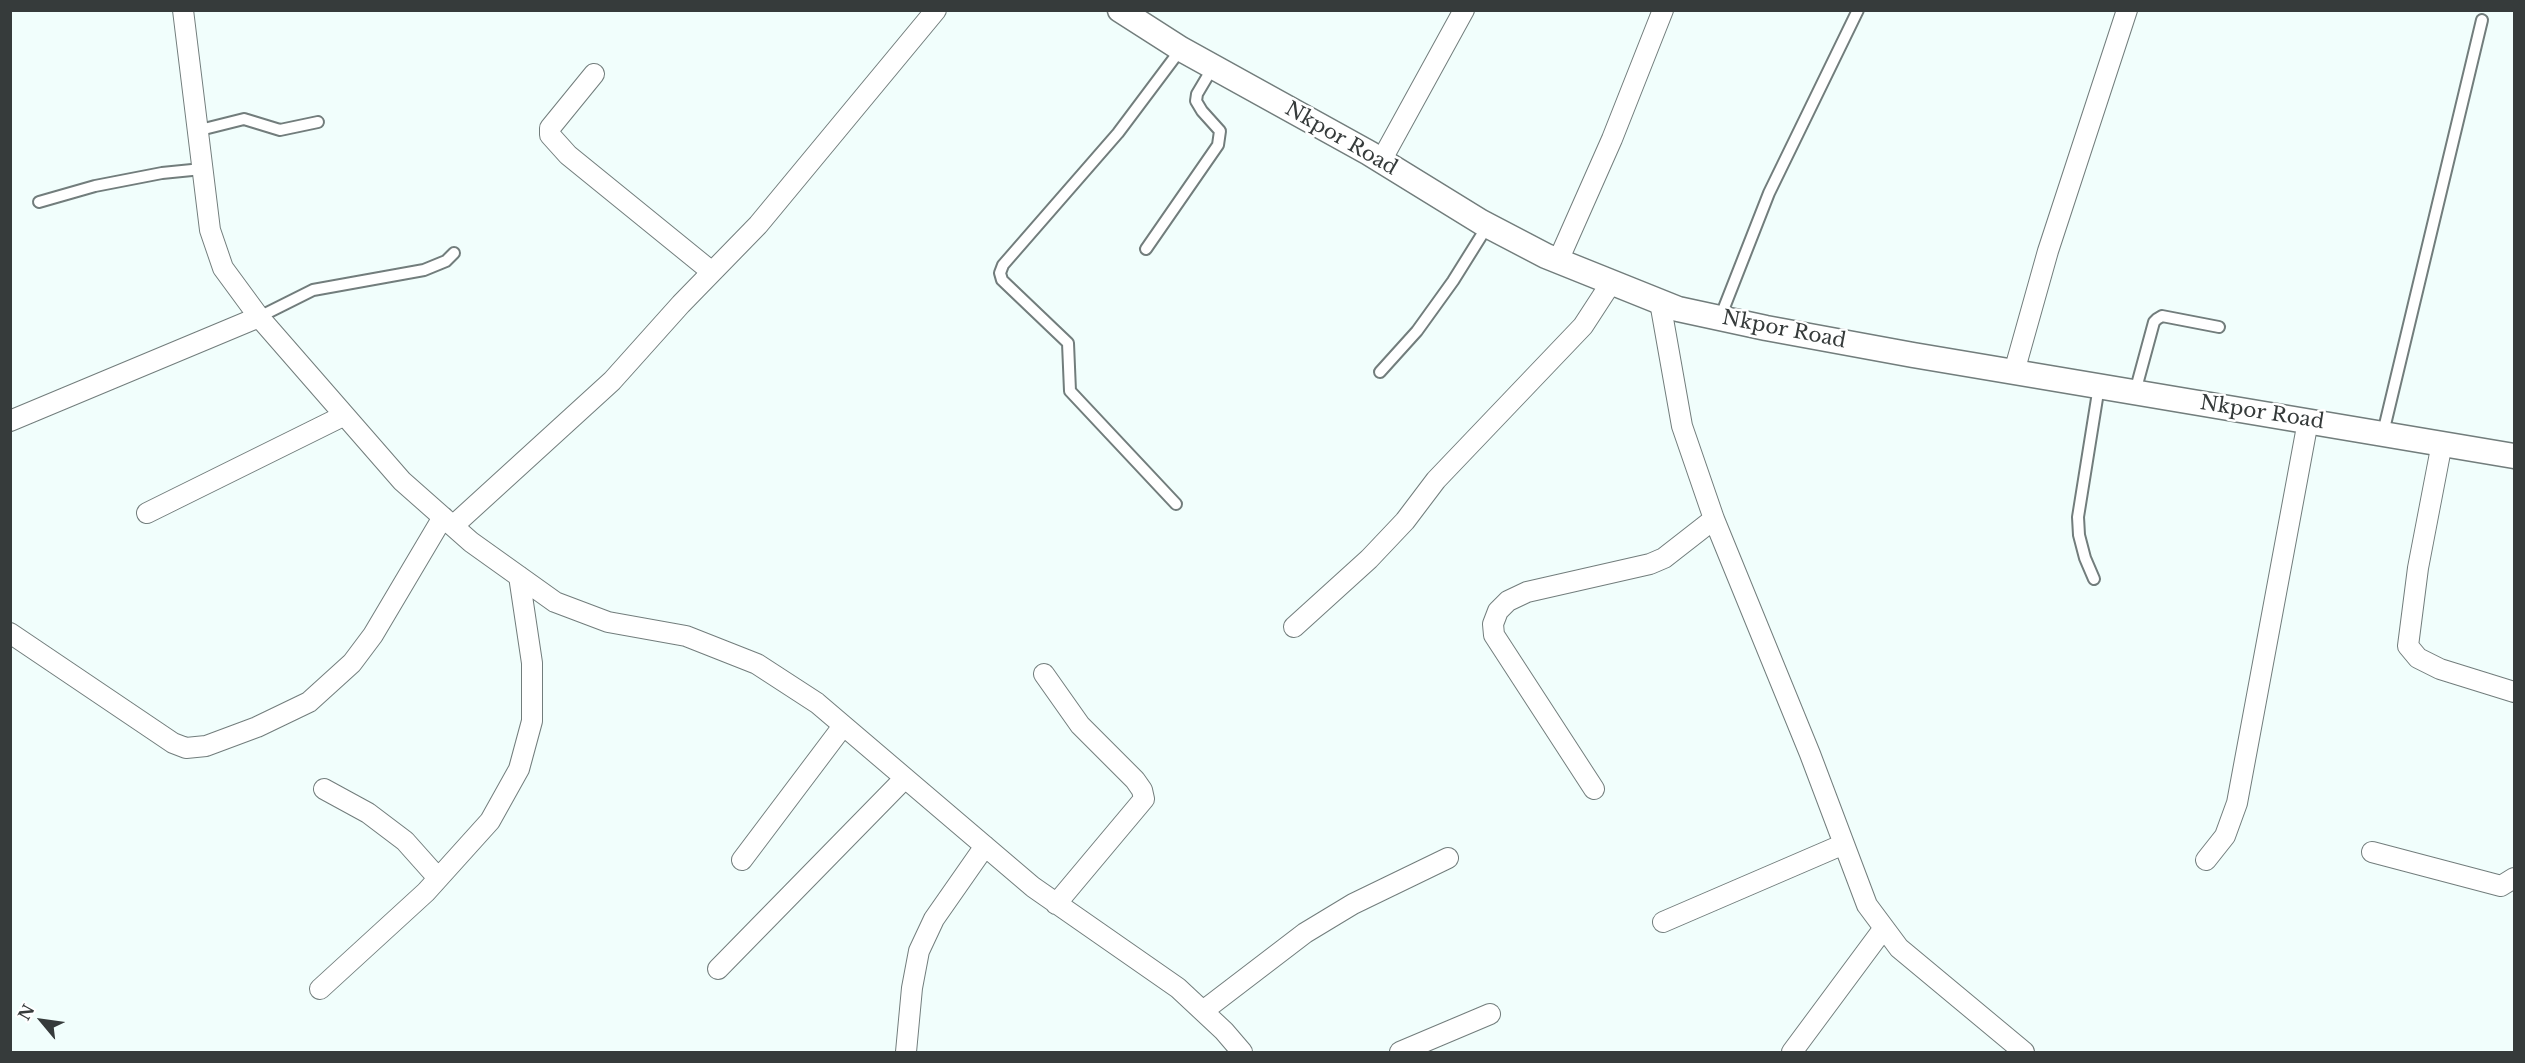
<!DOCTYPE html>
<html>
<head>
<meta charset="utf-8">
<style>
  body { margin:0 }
  #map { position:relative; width:2525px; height:1063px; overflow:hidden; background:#f1fefc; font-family:"Libre Baskerville",serif }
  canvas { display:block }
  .frame { position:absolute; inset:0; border:12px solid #363b3b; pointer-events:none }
  .north { position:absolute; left:12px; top:991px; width:60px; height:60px; -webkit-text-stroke:4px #fff; paint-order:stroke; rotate:299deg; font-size:16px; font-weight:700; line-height:24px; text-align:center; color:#363b3b }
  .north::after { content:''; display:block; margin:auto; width:21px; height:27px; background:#363b3b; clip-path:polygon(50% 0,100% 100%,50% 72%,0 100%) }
</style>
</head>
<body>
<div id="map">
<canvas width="2525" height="1063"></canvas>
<div class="frame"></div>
<div class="north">N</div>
</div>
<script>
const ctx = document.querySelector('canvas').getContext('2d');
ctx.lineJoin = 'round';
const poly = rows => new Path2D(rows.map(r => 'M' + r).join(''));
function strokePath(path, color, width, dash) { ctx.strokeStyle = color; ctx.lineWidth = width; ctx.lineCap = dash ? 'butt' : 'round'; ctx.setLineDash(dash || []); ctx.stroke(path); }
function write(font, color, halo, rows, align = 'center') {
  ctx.font = font + ' "Libre Baskerville",serif'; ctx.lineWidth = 5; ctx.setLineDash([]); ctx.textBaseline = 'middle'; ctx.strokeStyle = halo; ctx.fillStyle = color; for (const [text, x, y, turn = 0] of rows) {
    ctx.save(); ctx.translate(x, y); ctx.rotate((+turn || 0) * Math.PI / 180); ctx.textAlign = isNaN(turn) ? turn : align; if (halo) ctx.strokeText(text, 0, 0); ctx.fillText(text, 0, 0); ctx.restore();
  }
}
const service = poly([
  [196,131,244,119,280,130,318,122],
  [39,202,95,186,162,173,202,169],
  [1146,249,1218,145,1220,131,1202,111,1196,101,1197,94,1213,67],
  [259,317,313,290,424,270,446,261,454,253],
  [1720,318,1769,193,1858,10],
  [1380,372,1417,331,1453,281,1488,225],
  [2135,392,2154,322,2157,319,2162,316,2219,327],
  [2383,433,2482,20],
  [1176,504,1070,391,1068,343,1002,280,1000,273,1003,265,1118,133,1181,49],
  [2094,579,2085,558,2079,535,2078,517,2099,386]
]);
const minor = poly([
  [183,10,210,230,223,268,259,317,402,481,471,542,555,602,608,622,686,636,757,664,817,703,1033,887,1178,988,1224,1031,1242,1052],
  [594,74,550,128,550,135,568,155,712,272],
  [1381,161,1464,10],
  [1558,261,1612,139,1663,10],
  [1660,302,1682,426,1714,519,1810,754,1867,905,1899,948,2024,1052],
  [2014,372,2048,251,2127,10],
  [10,421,259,317],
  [2442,443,2418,568,2408,646,2418,658,2440,669,2514,692],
  [147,513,343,416],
  [453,526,612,381,681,304,758,225,936,10],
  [1294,627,1369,559,1405,521,1436,480,1583,326,1611,283],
  [10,633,173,743,186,748,206,746,257,727,309,702,352,663,373,635,443,517],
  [1044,674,1080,725,1135,780,1142,790,1144,799,1056,904],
  [324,789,368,813,405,841,438,878],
  [1594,789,1494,635,1493,624,1498,611,1508,601,1527,592,1650,564,1664,558,1714,519],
  [2372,852,2501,886,2514,878],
  [742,860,843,726],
  [2206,860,2225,836,2237,803,2308,421],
  [1663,922,1844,844],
  [718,969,905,778],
  [320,989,426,892,490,821,519,769,532,721,532,663,519,576],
  [1203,1011,1305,933,1353,904,1448,858],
  [906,1052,912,988,919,951,934,919,985,846],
  [1400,1052,1490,1014],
  [1792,1052,1884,928]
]);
const tertiary = poly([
  [1120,10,1181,49,1369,153,1481,222,1546,256,1678,309,1766,328,1913,355,2514,456]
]);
strokePath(service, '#727d7c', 14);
strokePath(minor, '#727d7c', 22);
strokePath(tertiary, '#727d7c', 27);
strokePath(service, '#fff', 10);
strokePath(minor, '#fff', 20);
strokePath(tertiary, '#fff', 24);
write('20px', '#363b3b', '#fff', [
  ["Nkpor Road",1341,139,30],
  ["Nkpor Road",1784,330,11],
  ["Nkpor Road",2262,413,9]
]);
</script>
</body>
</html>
